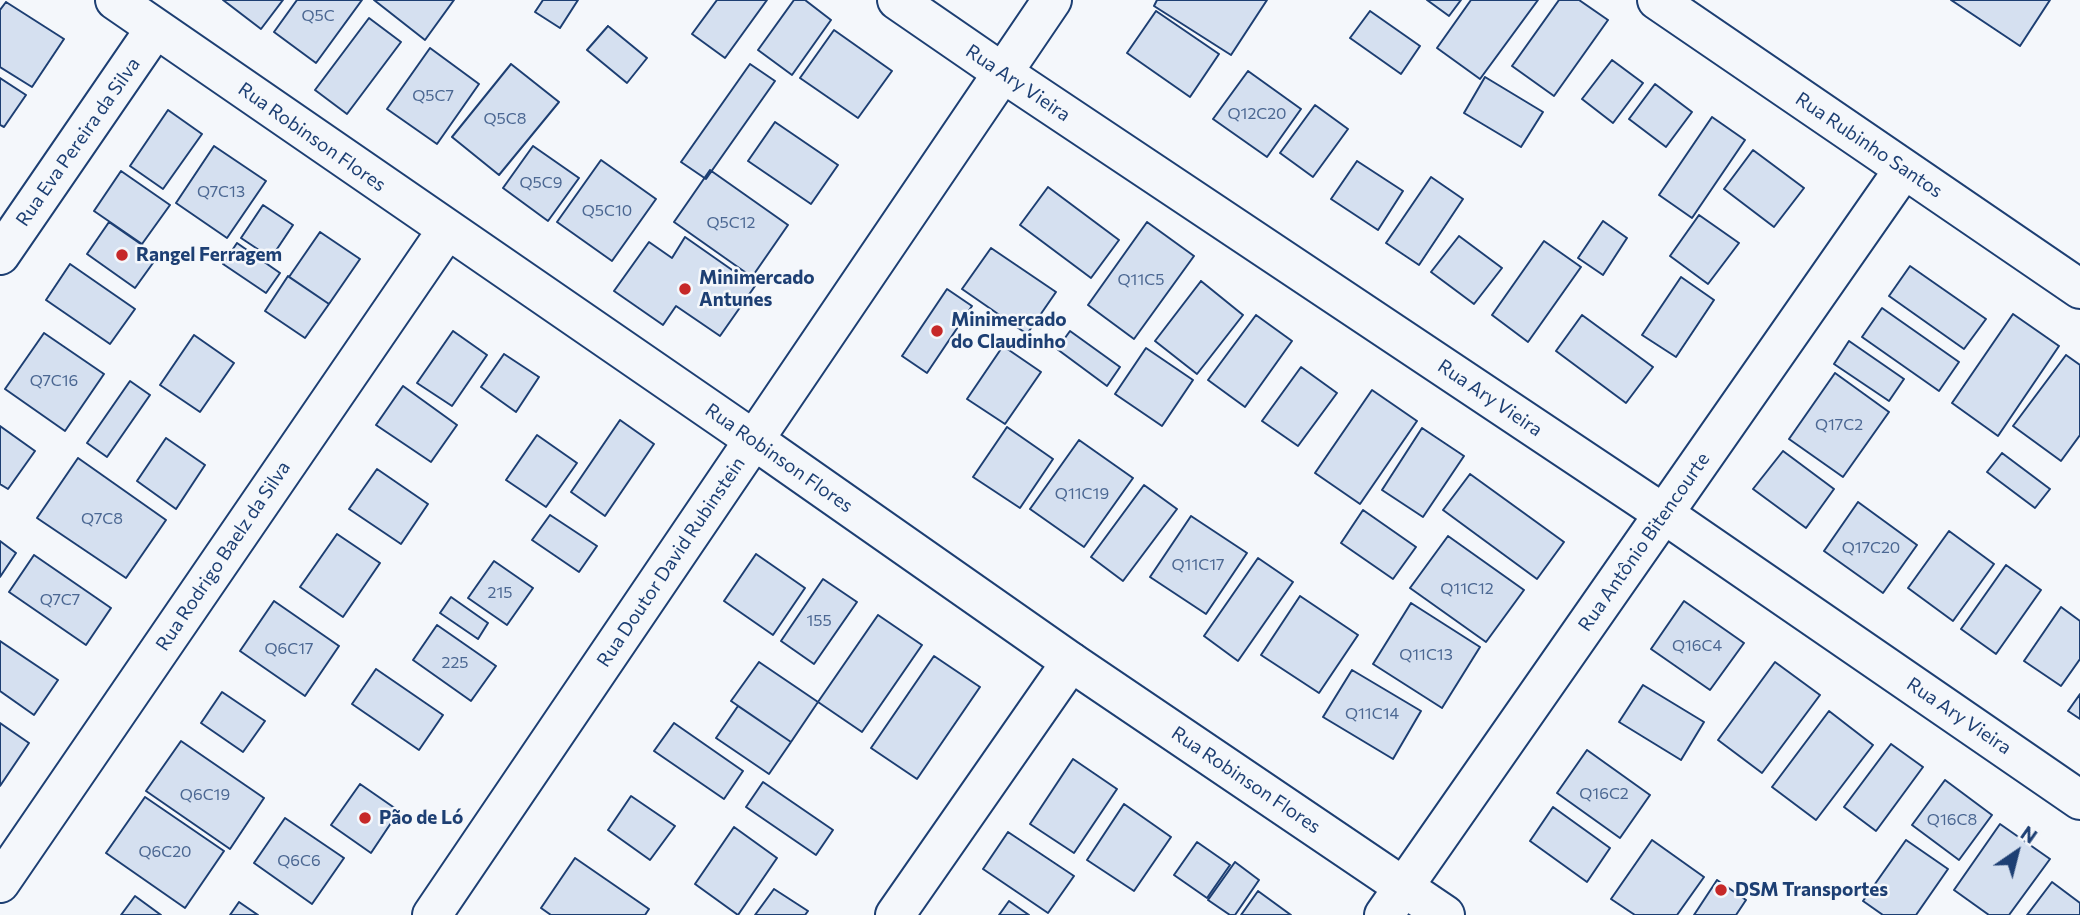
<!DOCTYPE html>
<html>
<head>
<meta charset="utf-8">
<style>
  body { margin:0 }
  #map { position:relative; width:2080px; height:915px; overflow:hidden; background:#f4f7fb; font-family:Commissioner,sans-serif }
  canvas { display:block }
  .north { position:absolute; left:1982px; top:817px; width:70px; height:70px; -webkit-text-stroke:5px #f4f7fb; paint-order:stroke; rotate:35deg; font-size:19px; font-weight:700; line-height:28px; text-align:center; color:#1d3f73 }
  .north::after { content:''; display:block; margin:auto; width:24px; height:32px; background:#1d3f73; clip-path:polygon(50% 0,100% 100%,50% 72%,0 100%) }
</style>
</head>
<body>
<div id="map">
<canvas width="2080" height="915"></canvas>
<div class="north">N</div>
</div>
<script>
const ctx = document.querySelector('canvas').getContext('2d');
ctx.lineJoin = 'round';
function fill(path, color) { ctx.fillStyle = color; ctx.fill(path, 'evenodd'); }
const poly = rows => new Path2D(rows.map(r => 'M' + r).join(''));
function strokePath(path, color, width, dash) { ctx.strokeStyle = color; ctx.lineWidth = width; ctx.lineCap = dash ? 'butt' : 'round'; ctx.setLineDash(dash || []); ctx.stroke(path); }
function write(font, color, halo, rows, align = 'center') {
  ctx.font = font + ' Commissioner,sans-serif'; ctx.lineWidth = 5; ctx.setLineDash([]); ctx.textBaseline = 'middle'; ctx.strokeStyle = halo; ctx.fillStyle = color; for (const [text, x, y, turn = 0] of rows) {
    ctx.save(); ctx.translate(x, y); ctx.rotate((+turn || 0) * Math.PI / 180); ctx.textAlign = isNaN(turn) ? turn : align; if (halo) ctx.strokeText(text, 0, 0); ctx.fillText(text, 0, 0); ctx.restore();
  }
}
const building = poly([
  [223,0,283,0,261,29,223,0],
  [297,0,362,0,316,63,274,32,297,0],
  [374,0,454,0,425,40,374,0],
  [543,0,578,0,560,28,535,12,543,0],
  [717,0,767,0,725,58,692,34,717,0],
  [794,0,805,0,831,20,792,75,758,50,794,0],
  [1157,0,1267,0,1231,55,1154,6,1157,0],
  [1427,0,1461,0,1449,16,1427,0],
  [1471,0,1538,0,1480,79,1437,48,1471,0],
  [1559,0,1579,0,1608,20,1554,96,1512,66,1559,0],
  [1951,0,2050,0,2020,46,1951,0],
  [6,2,64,39,32,87,0,67,0,10,6,2],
  [1156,11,1219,54,1190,97,1127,53,1156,11],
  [1370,11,1420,46,1401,74,1350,38,1370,11],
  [369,18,401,42,347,114,315,90,369,18],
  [608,26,647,58,627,83,587,50,608,26],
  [834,30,892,71,858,118,800,78,834,30],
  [430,48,479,84,437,144,387,109,430,48],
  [1612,60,1643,83,1613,123,1582,99,1612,60],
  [511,64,559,102,499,175,452,137,511,64],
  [750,64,775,81,706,179,681,162,750,64],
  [1248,71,1301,109,1267,157,1213,119,1248,71],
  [1485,77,1543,112,1521,147,1464,113,1485,77],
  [0,78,26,95,4,127,0,125,0,78],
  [1655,84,1692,112,1666,147,1629,119,1655,84],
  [1315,105,1348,129,1313,177,1280,153,1315,105],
  [168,110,202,134,163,189,130,166,168,110],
  [1712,117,1745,140,1692,218,1659,195,1712,117],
  [775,122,838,165,811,204,748,161,775,122],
  [214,146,266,181,227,238,176,203,214,146],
  [533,146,579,178,548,221,503,188,533,146],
  [1753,150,1804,188,1774,227,1724,189,1753,150],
  [601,160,656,199,612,261,557,222,601,160],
  [1357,161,1403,191,1378,230,1331,199,1357,161],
  [710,170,788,225,752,277,674,222,710,170],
  [121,171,170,205,142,244,94,211,121,171],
  [1431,177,1463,199,1419,265,1386,243,1431,177],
  [1048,187,1119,240,1091,278,1020,225,1048,187],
  [263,205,293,225,271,258,241,238,263,205],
  [1699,215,1739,243,1708,284,1670,256,1699,215],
  [1603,221,1627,238,1603,275,1578,258,1603,221],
  [109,222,158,256,135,288,87,254,109,222],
  [1147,222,1194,256,1134,339,1088,305,1147,222],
  [320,232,360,259,329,304,289,277,320,232],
  [1459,236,1502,268,1474,304,1431,272,1459,236],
  [685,237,755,286,720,336,676,306,663,325,614,291,649,242,672,258,685,237],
  [1544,241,1581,267,1528,342,1492,315,1544,241],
  [237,243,280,273,266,293,223,264,237,243],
  [991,248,1056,292,1027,334,962,289,991,248],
  [70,264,135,309,110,344,46,300,70,264],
  [1910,266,1986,319,1964,349,1889,296,1910,266],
  [288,276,329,304,305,338,265,311,288,276],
  [1681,277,1714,300,1676,357,1642,335,1681,277],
  [1201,281,1243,315,1197,374,1155,341,1201,281],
  [947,289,972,306,927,373,902,356,947,289],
  [1882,308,1959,362,1939,391,1862,337,1882,308],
  [2013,314,2059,346,1998,436,1952,403,2013,314],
  [1256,315,1292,341,1245,407,1208,380,1256,315],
  [1582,315,1653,367,1626,403,1556,351,1582,315],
  [453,331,487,355,452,406,417,383,453,331],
  [1070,331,1120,367,1107,386,1057,349,1070,331],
  [44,333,104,374,65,431,5,389,44,333],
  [194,335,234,363,200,412,160,385,194,335],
  [1849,341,1904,379,1889,401,1834,364,1849,341],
  [1003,346,1041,372,1005,424,967,399,1003,346],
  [1146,348,1193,380,1162,426,1115,394,1146,348],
  [504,354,539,377,516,412,481,387,504,354],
  [2066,355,2080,365,2080,435,2061,461,2013,426,2066,355],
  [1301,367,1337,393,1298,446,1262,421,1301,367],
  [1835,373,1889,412,1843,477,1789,439,1835,373],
  [130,381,150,395,107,457,87,443,130,381],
  [403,386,457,425,431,462,376,425,403,386],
  [1372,390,1417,421,1360,504,1315,473,1372,390],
  [620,420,654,444,605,516,571,492,620,420],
  [0,426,35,451,8,489,0,484,0,426],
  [1007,427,1053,459,1020,508,973,477,1007,427],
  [1422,428,1464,456,1423,517,1382,490,1422,428],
  [537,435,577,463,546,507,506,480,537,435],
  [166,438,205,465,176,509,137,481,166,438],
  [1079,440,1133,478,1084,547,1030,509,1079,440],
  [1783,451,1834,489,1806,528,1753,489,1783,451],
  [2002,453,2050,489,2035,508,1987,472,2002,453],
  [78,458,166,520,126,578,37,518,78,458],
  [377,469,428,504,401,544,349,509,377,469],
  [1470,474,1564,542,1537,579,1443,510,1470,474],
  [1144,485,1177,509,1123,581,1091,557,1144,485],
  [1858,502,1917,545,1883,593,1824,551,1858,502],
  [1363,510,1416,547,1393,579,1341,543,1363,510],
  [550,515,597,546,579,572,532,540,550,515],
  [1191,516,1247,553,1206,614,1150,577,1191,516],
  [1949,531,1994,564,1953,621,1908,588,1949,531],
  [337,534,380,563,343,617,300,587,337,534],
  [1448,536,1524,590,1486,642,1410,588,1448,536],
  [0,541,16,553,0,577,0,541],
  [756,554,805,588,773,635,724,601,756,554],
  [34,555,111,608,86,645,9,592,34,555],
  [1258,558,1293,582,1238,661,1204,636,1258,558],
  [494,561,533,588,507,625,468,598,494,561],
  [2006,565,2041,590,1996,654,1961,629,2006,565],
  [823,579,857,602,814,664,781,641,823,579],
  [1300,596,1358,635,1319,693,1261,655,1300,596],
  [451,597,488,623,478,639,440,613,451,597],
  [274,601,339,646,305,696,240,651,274,601],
  [1684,601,1744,643,1710,690,1651,649,1684,601],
  [1411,603,1480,647,1442,708,1373,664,1411,603],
  [2061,607,2080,621,2080,659,2061,686,2024,661,2061,607],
  [878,615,922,645,862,732,818,702,878,615],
  [437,625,496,666,471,701,413,660,437,625],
  [0,641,58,680,34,715,0,691,0,641],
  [934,656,980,687,917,779,871,748,934,656],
  [759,662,818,702,791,742,731,701,759,662],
  [1775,662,1820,695,1762,773,1718,740,1775,662],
  [376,669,443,715,419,750,352,704,376,669],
  [1352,670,1421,711,1393,759,1323,717,1352,670],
  [1643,685,1704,722,1681,760,1619,722,1643,685],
  [222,692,265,721,243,752,201,723,222,692],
  [2080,694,2080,719,2068,711,2080,694],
  [738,706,791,742,769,774,716,738,738,706],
  [1829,711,1873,745,1816,820,1772,787,1829,711],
  [0,723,29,743,0,786,0,723],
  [674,723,743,771,724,799,654,751,674,723],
  [181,741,264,798,230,849,146,791,181,741],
  [1891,744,1923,767,1876,831,1844,807,1891,744],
  [1587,750,1650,795,1620,838,1557,793,1587,750],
  [1073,759,1117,789,1074,853,1030,824,1073,759],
  [1945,780,1992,815,1959,860,1912,825,1945,780],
  [763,782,833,830,816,855,746,807,763,782],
  [360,784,399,811,371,853,331,825,360,784],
  [631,796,675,826,650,860,608,830,631,796],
  [145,797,224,851,185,908,106,853,145,797],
  [1124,804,1171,837,1134,891,1087,860,1124,804],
  [1553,807,1610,848,1587,882,1530,841,1553,807],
  [285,818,344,858,312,904,254,863,285,818],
  [2000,824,2050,859,2009,915,1989,915,1954,890,2000,824],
  [734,827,777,858,738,915,695,884,734,827],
  [1008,832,1074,876,1048,913,983,869,1008,832],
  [1652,840,1704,877,1677,915,1635,915,1611,899,1652,840],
  [1906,840,1948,869,1916,915,1883,915,1863,901,1906,840],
  [1197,842,1230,865,1207,898,1174,875,1197,842],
  [575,858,649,909,645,915,551,915,541,908,575,858],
  [1235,862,1259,880,1235,915,1230,915,1208,900,1235,862],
  [1717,880,1746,900,1736,915,1694,915,1717,880],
  [2052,882,2080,903,2080,915,2027,915,2052,882],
  [774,889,808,911,805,915,755,915,774,889],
  [1258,891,1291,915,1241,915,1258,891],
  [135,896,161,915,121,915,135,896],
  [1009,901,1029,915,999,915,1009,901],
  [239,902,258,915,230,915,239,902]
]);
fill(building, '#d5e0f0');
strokePath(building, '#1d3f73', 2);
const minor = poly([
  [115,0,754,440],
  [897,0,1003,73,1664,514,2080,800],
  [1657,0,2080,289],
  [0,255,155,29],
  [0,883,447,230],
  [895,915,1071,662],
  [1384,915,1904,169]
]);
const tertiary = poly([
  [754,440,1071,662,1445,915],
  [432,915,1052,0]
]);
strokePath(minor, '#1d3f73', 42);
strokePath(tertiary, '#1d3f73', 42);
strokePath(minor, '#f4f7fb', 38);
strokePath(tertiary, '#f4f7fb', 38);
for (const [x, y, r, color] of [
  [122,255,7,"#c62828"],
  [685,289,7,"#c62828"],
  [937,331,7,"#c62828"],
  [365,818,7,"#c62828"],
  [1721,890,7,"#c62828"]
]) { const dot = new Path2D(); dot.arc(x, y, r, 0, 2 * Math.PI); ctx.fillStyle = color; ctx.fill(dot); strokePath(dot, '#f4f7fb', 2.5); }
write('16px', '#4b6792', null, [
  ["Q5C",318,16],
  ["Q5C7",433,96],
  ["Q12C20",1257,114],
  ["Q5C8",505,119],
  ["Q5C9",541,183],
  ["Q7C13",221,192],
  ["Q5C10",607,211],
  ["Q5C12",731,223],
  ["Q11C5",1141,280],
  ["Q7C16",54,381],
  ["Q17C2",1839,425],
  ["Q11C19",1082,494],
  ["Q7C8",102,519],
  ["Q17C20",1871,548],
  ["Q11C17",1198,565],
  ["Q11C12",1467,589],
  ["215",500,593],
  ["Q7C7",60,600],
  ["155",819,621],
  ["Q16C4",1697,646],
  ["Q6C17",289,649],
  ["Q11C13",1426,655],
  ["225",455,663],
  ["Q11C14",1372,714],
  ["Q16C2",1604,794],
  ["Q6C19",205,795],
  ["Q16C8",1952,820],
  ["Q6C20",165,852],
  ["Q6C6",299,861]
]);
write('19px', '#1d3f73', '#f4f7fb', [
  ["Rua Ary Vieira",1018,83,34],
  ["Rua Robinson Flores",312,137,35],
  ["Rua Eva Pereira da Silva",78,142,-55],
  ["Rua Rubinho Santos",1869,145,34],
  ["Rua Ary Vieira",1490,398,34],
  ["Rua Robinson Flores",779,458,35],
  ["Rua Antônio Bitencourte",1644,542,-55],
  ["Rua Rodrigo Baelz da Silva",223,556,-56],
  ["Rua Doutor David Rubinstein",671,562,-56],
  ["Rua Ary Vieira",1959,716,34],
  ["Rua Robinson Flores",1246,780,34]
]);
write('bold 19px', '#1d3f73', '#f4f7fb', [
  ["Rangel Ferragem",136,255],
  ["Minimercado",699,278],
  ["Antunes",699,300],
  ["Minimercado",951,320],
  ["do Claudinho",951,342],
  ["Pão de Ló",379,818],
  ["DSM Transportes",1735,890]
], 'left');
</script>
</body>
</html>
